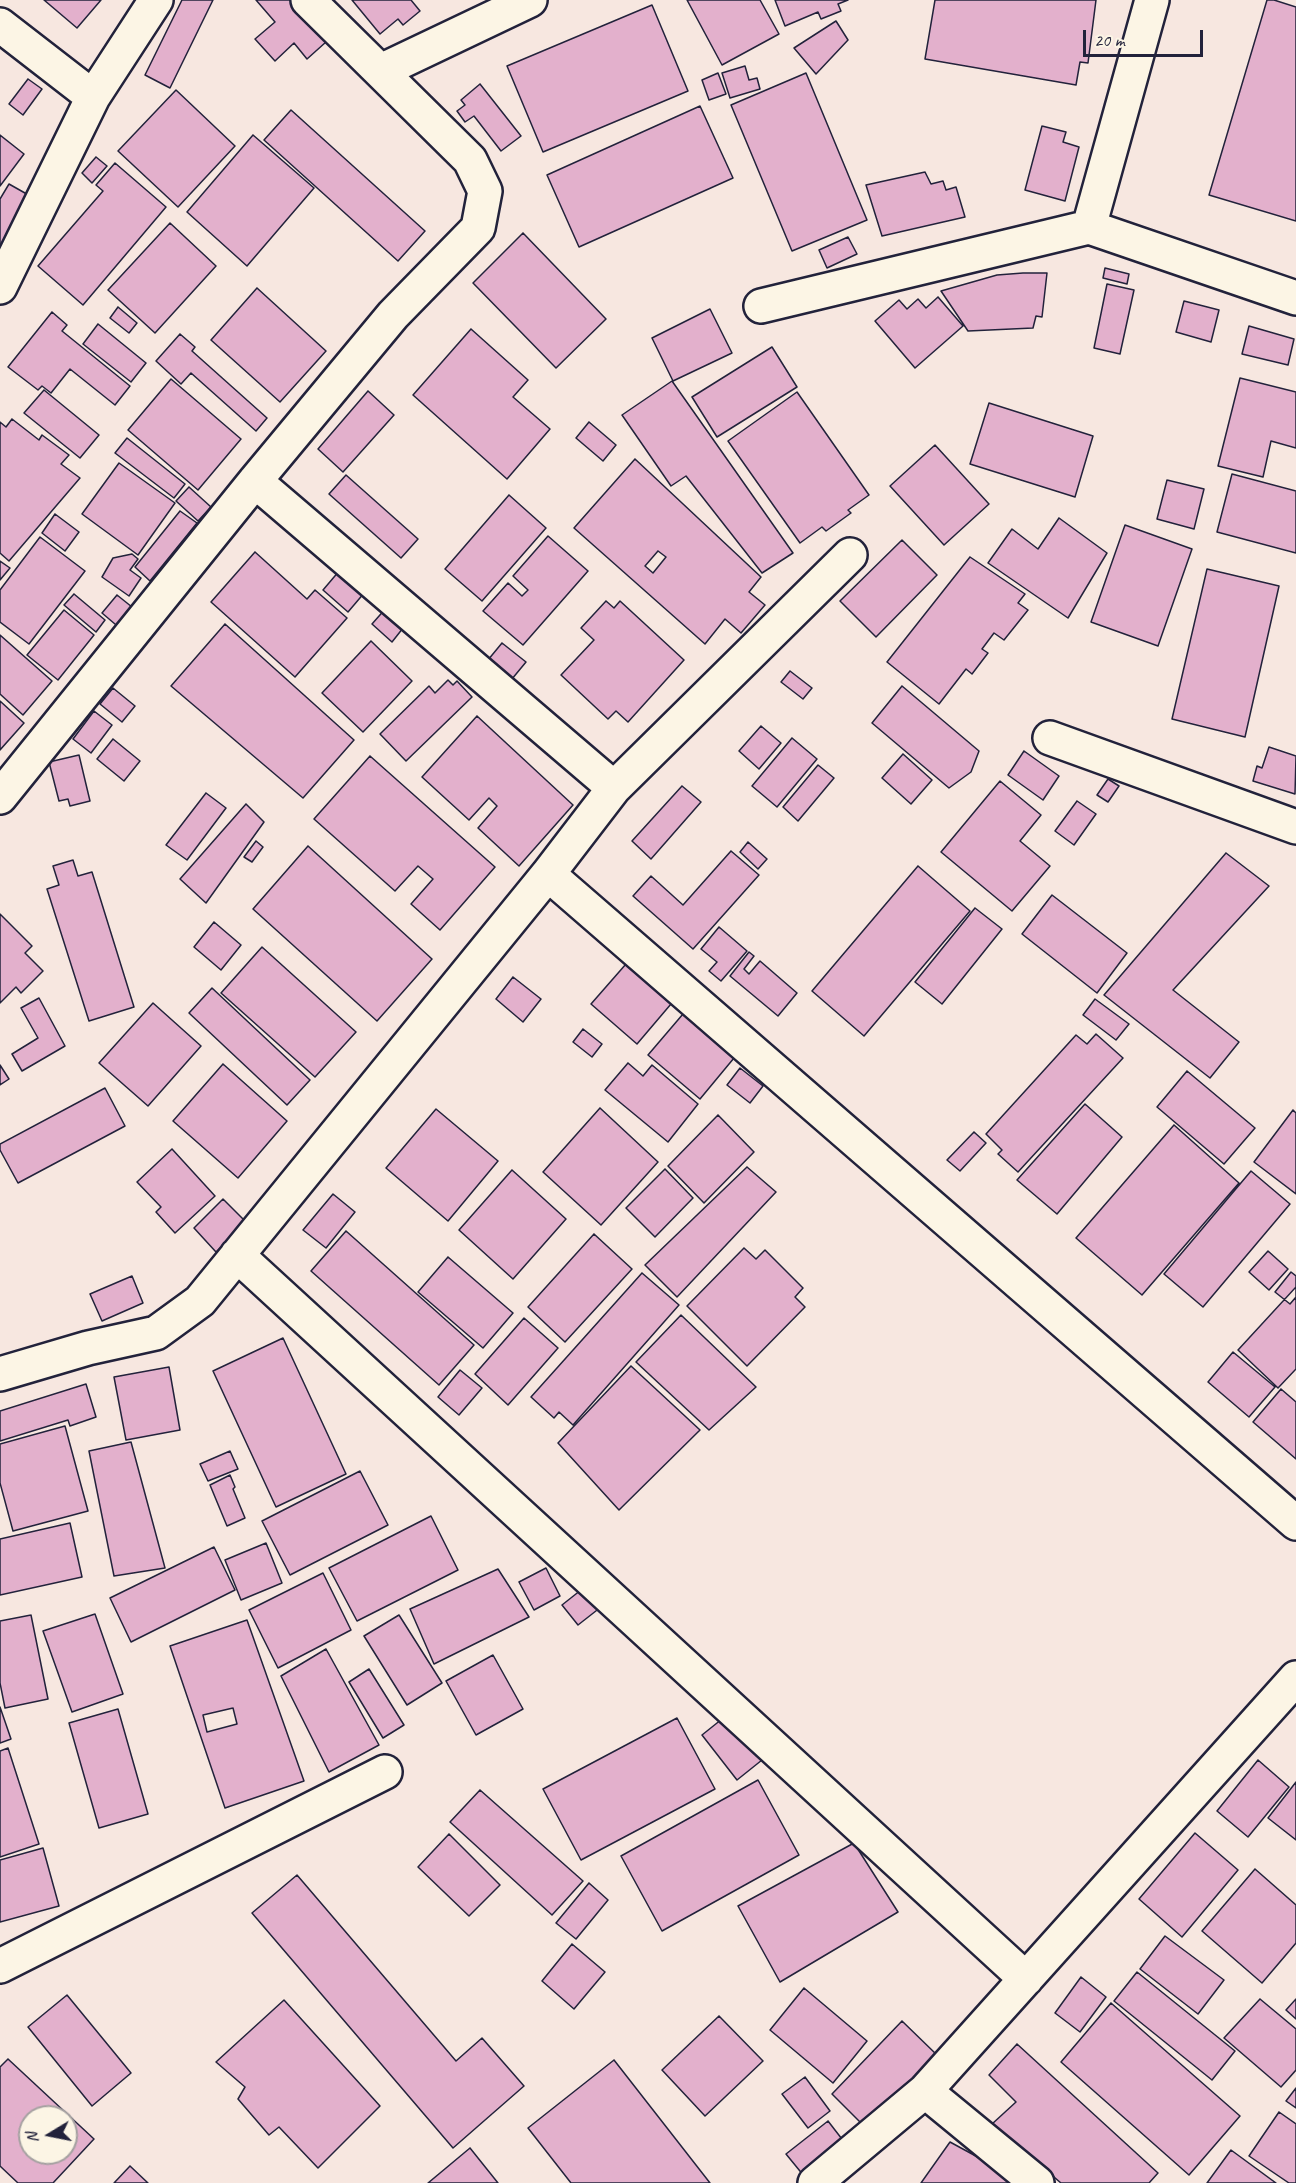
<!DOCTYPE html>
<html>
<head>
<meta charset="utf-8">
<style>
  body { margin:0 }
  #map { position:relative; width:1296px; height:2183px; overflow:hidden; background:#f7e7e0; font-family:Caveat,sans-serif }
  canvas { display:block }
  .north { position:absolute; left:18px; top:2105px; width:60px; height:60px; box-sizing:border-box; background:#fcf5e5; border:2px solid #a5a1a1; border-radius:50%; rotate:260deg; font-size:16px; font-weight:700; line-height:24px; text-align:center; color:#22223b }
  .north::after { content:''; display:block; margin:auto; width:21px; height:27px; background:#22223b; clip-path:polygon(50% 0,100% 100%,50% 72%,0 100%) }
  .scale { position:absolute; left:1083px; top:30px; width:120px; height:27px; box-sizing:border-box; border:3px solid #22223b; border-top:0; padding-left:8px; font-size:18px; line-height:21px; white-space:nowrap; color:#22223b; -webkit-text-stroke:4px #fcf5e5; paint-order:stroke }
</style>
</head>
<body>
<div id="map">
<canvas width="1296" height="2183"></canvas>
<div class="north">N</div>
<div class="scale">20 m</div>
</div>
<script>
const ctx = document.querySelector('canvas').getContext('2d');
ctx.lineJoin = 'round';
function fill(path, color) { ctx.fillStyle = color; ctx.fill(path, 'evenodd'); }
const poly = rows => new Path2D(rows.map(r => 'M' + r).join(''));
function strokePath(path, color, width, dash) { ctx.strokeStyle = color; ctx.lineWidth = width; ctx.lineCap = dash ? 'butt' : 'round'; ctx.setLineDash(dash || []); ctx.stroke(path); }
const building = poly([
  [44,0,101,0,77,28,44,0],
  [182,0,213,0,170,88,145,75,182,0],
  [256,0,290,0,326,42,307,59,294,43,275,61,255,39,275,22,256,0],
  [352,0,411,0,420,11,403,25,398,19,380,34,352,0],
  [687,0,760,0,779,34,722,65,687,0],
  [775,0,848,0,838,4,841,11,821,19,818,12,785,26,775,0],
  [935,0,1096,0,1088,63,1080,62,1076,85,925,59,935,0],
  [1267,0,1274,0,1296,7,1296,221,1209,195,1267,0],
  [652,5,688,91,543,152,507,66,652,5],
  [836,21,848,40,816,74,794,48,836,21],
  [745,66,749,80,757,78,760,89,730,98,722,73,745,66],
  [718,73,726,94,709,100,702,80,718,73],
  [806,73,867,220,792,251,731,105,806,73],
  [28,79,42,89,23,115,9,104,28,79],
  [480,84,521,136,501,151,474,116,465,122,457,111,465,105,461,100,480,84],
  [176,90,235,146,178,207,118,151,176,90],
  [700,106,733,178,579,247,547,175,700,106],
  [291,110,425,231,398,261,264,140,291,110],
  [1042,126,1066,132,1063,142,1079,147,1065,201,1025,190,1042,126],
  [0,135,24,154,0,186,0,135],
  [253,135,314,188,247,266,187,212,253,135],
  [96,157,107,166,92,183,82,173,96,157],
  [115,163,166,207,83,305,38,266,103,191,96,185,115,163],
  [925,172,931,184,943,181,946,190,956,187,965,217,882,236,866,185,925,172],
  [9,184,32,197,0,253,0,199,9,184],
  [170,223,216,266,155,333,108,290,170,223],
  [523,233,606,319,556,368,473,283,523,233],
  [848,237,857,254,827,268,819,250,848,237],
  [1105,268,1129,274,1127,284,1103,278,1105,268],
  [1023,273,1047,273,1042,317,1036,316,1033,328,968,331,941,291,997,275,1023,273],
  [1107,284,1134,290,1120,354,1094,348,1107,284],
  [257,288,326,351,280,402,211,340,257,288],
  [938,297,963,326,915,368,875,321,899,300,907,309,918,299,926,308,938,297],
  [1184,301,1219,310,1211,342,1176,332,1184,301],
  [118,307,137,323,129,333,110,318,118,307],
  [710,309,732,353,673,381,652,338,710,309],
  [52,312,67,325,62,331,130,386,115,405,70,369,51,393,42,386,38,390,8,367,52,312],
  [98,324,146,363,131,382,83,344,98,324],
  [1249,326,1294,339,1288,365,1242,354,1249,326],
  [471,329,528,380,513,397,550,429,507,479,413,395,471,329],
  [180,334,195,347,192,351,267,418,256,431,191,373,181,384,156,361,180,334],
  [772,347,797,387,717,437,692,397,772,347],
  [1240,378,1296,392,1296,448,1271,441,1263,477,1218,466,1240,378],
  [171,379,241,439,198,490,128,430,171,379],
  [672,381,793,553,762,573,686,476,671,486,622,415,672,381],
  [44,390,99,435,80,458,24,413,44,390],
  [368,391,394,415,343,472,318,449,368,391],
  [797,392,869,495,848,510,851,513,826,531,822,527,800,543,728,441,797,392],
  [989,403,1093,436,1075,497,970,464,989,403],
  [12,419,39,440,42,435,69,455,61,464,80,478,9,561,0,553,0,422,6,427,12,419],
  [589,422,616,445,603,461,576,438,589,422],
  [127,438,185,484,174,498,115,453,127,438],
  [935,445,989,504,944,545,890,486,935,445],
  [635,459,761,577,749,592,765,605,741,633,725,619,705,644,574,528,635,459],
  [658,551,666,557,653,573,645,566,658,551],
  [119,463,175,503,138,555,82,514,119,463],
  [1232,474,1296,491,1296,553,1217,532,1232,474],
  [346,475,418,539,401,558,329,494,346,475],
  [1167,480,1204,489,1194,529,1157,519,1167,480],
  [189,487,211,507,198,521,176,501,189,487],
  [509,495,546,528,482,601,445,569,509,495],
  [180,511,197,523,150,581,135,567,180,511],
  [55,514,79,532,65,551,42,533,55,514],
  [1059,518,1107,553,1068,618,988,563,1012,529,1038,549,1059,518],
  [1125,525,1192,549,1158,646,1091,622,1125,525],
  [548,536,588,571,523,645,483,611,508,583,522,596,528,590,513,576,548,536],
  [40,537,85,571,29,644,0,622,0,590,40,537],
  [902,540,937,575,876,637,840,601,902,540],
  [255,552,307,599,315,590,347,618,295,677,211,602,255,552],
  [132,554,138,559,130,570,141,578,129,596,102,577,113,558,132,554],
  [970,557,1025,594,1018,603,1028,610,1004,640,994,633,982,649,988,653,972,674,966,669,939,704,887,662,970,557],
  [0,561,10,568,0,580,0,561],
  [1207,569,1279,586,1245,737,1172,719,1207,569],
  [340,570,365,592,348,612,323,590,340,570],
  [74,594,105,620,96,632,64,605,74,594],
  [117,595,137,611,122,630,102,613,117,595],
  [606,601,614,608,620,601,684,660,628,722,616,711,608,719,561,675,594,640,581,628,606,601],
  [387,607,407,623,392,642,372,624,387,607],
  [64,610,94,635,58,680,27,655,64,610],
  [225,624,354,740,303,798,171,686,225,624],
  [0,635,52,681,23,715,0,694,0,635],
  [371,641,412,681,363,732,322,693,371,641],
  [502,643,526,662,507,685,483,666,502,643],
  [790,671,812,688,803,699,781,682,790,671],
  [448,680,453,685,457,681,472,697,406,761,380,734,429,686,435,693,448,680],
  [902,686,979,751,971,772,949,788,872,723,902,686],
  [113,688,135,706,122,722,100,704,113,688],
  [0,701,24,723,0,750,0,701],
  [94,711,112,725,91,753,73,739,94,711],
  [477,716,573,805,519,866,478,828,497,806,489,798,469,820,422,777,477,716],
  [761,726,781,743,759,769,739,751,761,726],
  [792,738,817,759,777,807,752,786,792,738],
  [113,739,140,761,124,781,97,759,113,739],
  [1269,747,1296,756,1295,794,1253,781,1257,766,1262,768,1269,747],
  [1024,751,1059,776,1043,800,1008,775,1024,751],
  [903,754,932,780,911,804,882,778,903,754],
  [79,755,90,801,70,806,68,799,59,801,49,762,79,755],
  [370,756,495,867,440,930,411,904,433,879,418,866,395,891,314,819,370,756],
  [818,765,834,778,798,821,783,807,818,765],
  [1108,779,1119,786,1108,802,1097,795,1108,779],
  [1000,781,1041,815,1020,841,1050,866,1012,911,941,852,1000,781],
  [682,786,701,802,651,859,632,841,682,786],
  [206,793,226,808,187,860,166,845,206,793],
  [1077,801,1096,814,1074,845,1055,831,1077,801],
  [246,804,264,822,206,903,180,879,246,804],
  [256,841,263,847,252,862,244,857,256,841],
  [748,842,767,859,758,869,740,852,748,842],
  [308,846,432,959,377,1021,253,909,308,846],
  [731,851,759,875,693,949,633,896,651,876,683,905,731,851],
  [1226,853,1269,886,1173,990,1239,1042,1210,1078,1104,995,1226,853],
  [73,860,78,876,92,872,134,1007,89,1021,47,889,59,885,53,866,73,860],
  [918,866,970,911,864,1036,812,991,918,866],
  [1052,895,1127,953,1097,993,1022,934,1052,895],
  [975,908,1002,929,942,1004,915,982,975,908],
  [0,914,32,946,25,953,43,971,21,993,16,987,0,1003,0,914],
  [214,922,241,945,221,970,194,947,214,922],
  [719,927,747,951,721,981,709,971,717,962,701,949,719,927],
  [262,947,356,1032,315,1077,221,993,262,947],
  [749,952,754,956,744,969,749,974,760,961,797,993,778,1016,730,976,749,952],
  [626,964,671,1004,637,1044,591,1004,626,964],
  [513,977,541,999,523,1022,496,999,513,977],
  [212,988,310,1080,287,1105,189,1013,212,988],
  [39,998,65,1046,22,1071,12,1054,38,1038,21,1008,39,998],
  [1095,999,1129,1024,1116,1040,1083,1015,1095,999],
  [153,1003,201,1046,148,1106,99,1063,153,1003],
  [683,1014,734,1058,700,1099,648,1055,683,1014],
  [583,1029,602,1044,592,1057,573,1042,583,1029],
  [1096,1034,1123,1058,1018,1172,998,1154,1002,1150,986,1134,1076,1035,1087,1044,1096,1034],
  [628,1063,643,1076,652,1065,698,1104,668,1142,605,1090,628,1063],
  [223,1064,287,1121,238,1178,173,1121,223,1064],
  [0,1065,9,1079,0,1085,0,1065],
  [740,1068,763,1086,750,1103,727,1085,740,1068],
  [1187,1071,1255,1128,1224,1164,1157,1107,1187,1071],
  [105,1088,125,1126,18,1183,0,1150,0,1144,105,1088],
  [1085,1104,1122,1137,1057,1214,1017,1180,1085,1104],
  [600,1108,658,1162,601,1225,543,1172,600,1108],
  [436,1109,498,1161,448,1221,386,1168,436,1109],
  [1293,1110,1296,1113,1296,1194,1254,1162,1293,1110],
  [718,1115,754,1152,704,1203,668,1166,718,1115],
  [1174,1125,1239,1183,1142,1295,1076,1238,1174,1125],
  [974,1132,986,1143,960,1171,947,1160,974,1132],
  [172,1149,215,1196,175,1233,156,1212,161,1207,137,1182,172,1149],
  [747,1167,776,1192,677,1297,645,1265,747,1167],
  [665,1169,693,1198,655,1237,626,1208,665,1169],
  [512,1170,566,1219,513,1279,459,1230,512,1170],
  [1251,1171,1290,1204,1203,1307,1164,1274,1251,1171],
  [333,1194,355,1212,326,1248,303,1230,333,1194],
  [223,1199,247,1223,216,1252,194,1228,223,1199],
  [346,1231,474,1345,439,1385,311,1271,346,1231],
  [594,1234,632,1269,565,1342,528,1307,594,1234],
  [744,1248,756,1259,765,1250,803,1288,795,1297,805,1307,747,1366,687,1306,744,1248],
  [1268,1251,1288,1269,1269,1290,1249,1272,1268,1251],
  [448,1257,513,1313,483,1348,418,1292,448,1257],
  [1291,1272,1296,1276,1296,1297,1290,1304,1275,1292,1291,1272],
  [642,1273,679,1305,573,1425,559,1412,554,1418,531,1397,642,1273],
  [132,1276,143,1303,102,1321,90,1294,132,1276],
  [1296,1287,1296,1369,1278,1388,1238,1350,1296,1287],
  [681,1315,756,1387,709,1430,636,1362,681,1315],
  [524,1318,558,1348,508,1405,475,1374,524,1318],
  [283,1338,346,1474,276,1507,213,1371,283,1338],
  [1233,1352,1275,1387,1249,1417,1208,1382,1233,1352],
  [631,1366,700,1430,619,1510,558,1443,631,1366],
  [169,1367,180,1430,126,1440,114,1377,169,1367],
  [460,1370,482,1388,459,1415,438,1397,460,1370],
  [86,1384,96,1417,70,1426,68,1420,0,1441,0,1411,86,1384],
  [1281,1389,1296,1402,1296,1459,1253,1422,1281,1389],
  [65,1426,88,1511,13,1531,0,1483,0,1444,65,1426],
  [131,1442,165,1568,114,1576,89,1451,131,1442],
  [230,1451,238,1469,208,1481,200,1464,230,1451],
  [360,1471,388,1525,290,1575,262,1521,360,1471],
  [230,1475,235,1487,233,1489,245,1518,227,1526,210,1485,230,1475],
  [431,1516,458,1570,357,1621,329,1568,431,1516],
  [70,1523,82,1577,0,1595,0,1539,70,1523],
  [266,1543,282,1583,241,1600,225,1560,266,1543],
  [214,1547,235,1590,131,1642,110,1598,214,1547],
  [546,1568,560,1596,534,1610,519,1582,546,1568],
  [498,1569,529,1617,434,1664,410,1609,498,1569],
  [323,1573,351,1630,278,1668,249,1610,323,1573],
  [586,1586,601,1607,578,1625,562,1605,586,1586],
  [95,1614,123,1694,72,1712,43,1631,95,1614],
  [31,1615,48,1699,5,1708,0,1683,0,1621,31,1615],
  [399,1615,442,1683,407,1705,364,1636,399,1615],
  [247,1620,304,1781,225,1808,170,1646,247,1620],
  [233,1708,237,1724,207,1732,203,1715,233,1708],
  [326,1649,379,1745,329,1772,281,1676,326,1649],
  [493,1655,523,1709,476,1735,446,1681,493,1655],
  [369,1669,404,1725,383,1738,349,1682,369,1669],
  [0,1707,11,1739,0,1743,0,1707],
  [118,1709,148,1814,99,1828,69,1723,118,1709],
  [727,1715,762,1760,737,1780,702,1735,727,1715],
  [677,1718,715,1789,581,1860,543,1789,677,1718],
  [8,1748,39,1844,0,1857,0,1751,8,1748],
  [1258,1760,1289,1787,1248,1837,1217,1811,1258,1760],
  [758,1780,799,1855,662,1931,621,1856,758,1780],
  [1296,1782,1296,1840,1268,1818,1296,1782],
  [480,1790,583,1881,552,1915,450,1822,480,1790],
  [1195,1833,1238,1870,1182,1937,1139,1899,1195,1833],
  [449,1834,500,1885,469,1916,418,1867,449,1834],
  [854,1843,898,1912,780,1982,738,1906,854,1843],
  [43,1848,59,1906,0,1922,0,1860,43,1848],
  [1255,1869,1296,1905,1296,1943,1262,1983,1202,1931,1255,1869],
  [297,1875,456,2061,482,2038,524,2086,453,2148,252,1913,297,1875],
  [589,1883,608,1900,576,1939,556,1923,589,1883],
  [1165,1936,1224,1980,1198,2014,1140,1969,1165,1936],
  [572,1944,605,1972,574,2009,542,1981,572,1944],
  [1137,1972,1235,2051,1212,2080,1114,2001,1137,1972],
  [1081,1977,1106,1997,1080,2032,1055,2013,1081,1977],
  [804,1988,867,2041,833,2083,770,2030,804,1988],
  [67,1995,131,2073,92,2106,28,2027,67,1995],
  [1260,1999,1296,2029,1296,2070,1281,2087,1224,2038,1260,1999],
  [1296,1999,1296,2019,1286,2010,1296,1999],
  [284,2000,380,2106,318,2168,279,2127,269,2135,238,2099,245,2087,216,2062,284,2000],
  [1111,2003,1240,2116,1189,2175,1061,2062,1111,2003],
  [719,2016,763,2061,705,2116,662,2070,719,2016],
  [902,2021,937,2055,867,2129,832,2094,902,2021],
  [1017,2044,1158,2173,1149,2183,1061,2183,992,2124,1016,2102,989,2075,1017,2044],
  [8,2059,94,2139,53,2183,18,2183,0,2166,0,2067,8,2059],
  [30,2117,66,2117,66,2153,30,2153,30,2117],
  [614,2060,710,2183,571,2183,528,2128,614,2060],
  [805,2077,830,2111,808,2128,782,2094,805,2077],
  [1296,2088,1296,2108,1286,2101,1296,2088],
  [1279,2112,1296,2124,1296,2183,1289,2183,1249,2156,1279,2112],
  [828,2121,845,2143,804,2176,786,2154,828,2121],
  [950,2142,996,2167,1014,2183,921,2183,950,2142],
  [470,2148,498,2183,428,2183,470,2148],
  [1231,2150,1276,2183,1207,2183,1231,2150],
  [130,2166,148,2183,114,2183,130,2166]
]);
fill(building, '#e3b0cc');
strokePath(building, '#22223b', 1.5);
const minor = poly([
  [0,25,93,97],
  [381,71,530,0],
  [1089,227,1152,0],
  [0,287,93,97,156,0],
  [761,306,1089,227,1296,298],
  [255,481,614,788],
  [1050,738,1296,827],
  [0,797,255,481,393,315,478,228,485,191,470,160,308,0],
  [548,874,1296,1523],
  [237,1255,1026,1979],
  [0,1374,88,1348,156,1333,200,1301,548,874,614,788,850,555],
  [0,1966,385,1772],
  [925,2091,1037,2183],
  [815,2183,925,2091,1296,1678]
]);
strokePath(minor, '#22223b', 38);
strokePath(minor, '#fcf5e5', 33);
</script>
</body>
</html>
